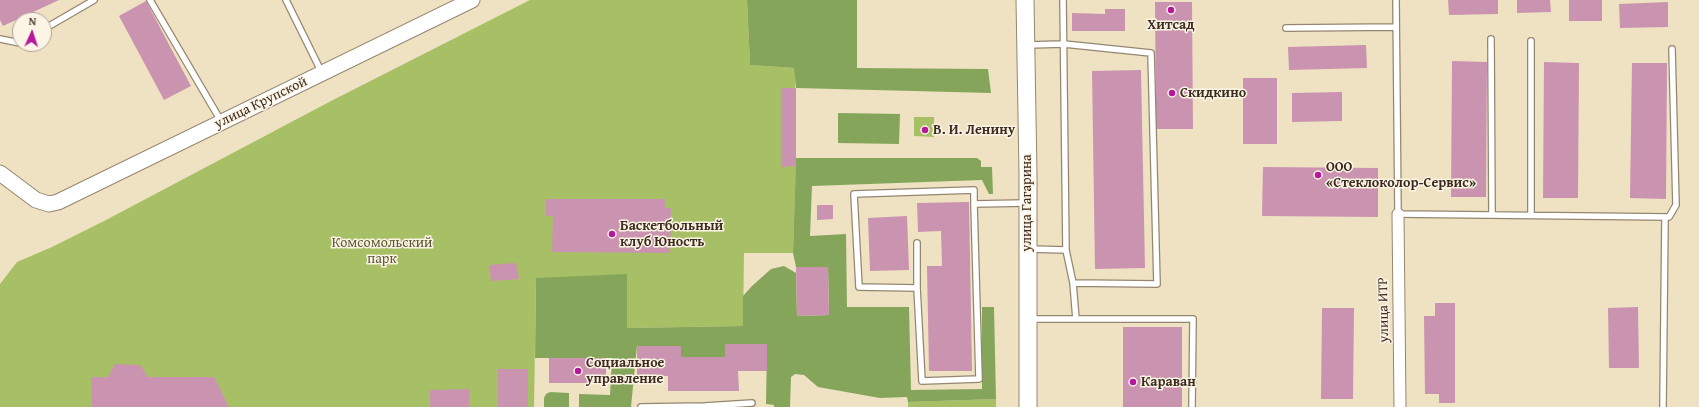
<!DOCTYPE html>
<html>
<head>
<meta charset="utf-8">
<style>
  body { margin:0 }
  #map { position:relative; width:1699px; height:407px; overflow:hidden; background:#efe2c2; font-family:"Gentium Book Plus",serif }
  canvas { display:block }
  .north { position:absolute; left:12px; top:12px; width:40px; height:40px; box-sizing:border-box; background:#fcf5e5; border:1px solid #afa495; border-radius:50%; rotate:3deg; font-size:11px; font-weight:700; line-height:16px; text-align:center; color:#3b2a1e }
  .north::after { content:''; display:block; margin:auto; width:14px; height:18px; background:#b5179e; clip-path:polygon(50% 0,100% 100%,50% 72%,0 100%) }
</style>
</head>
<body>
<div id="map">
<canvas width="1699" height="407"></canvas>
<div class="north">N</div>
</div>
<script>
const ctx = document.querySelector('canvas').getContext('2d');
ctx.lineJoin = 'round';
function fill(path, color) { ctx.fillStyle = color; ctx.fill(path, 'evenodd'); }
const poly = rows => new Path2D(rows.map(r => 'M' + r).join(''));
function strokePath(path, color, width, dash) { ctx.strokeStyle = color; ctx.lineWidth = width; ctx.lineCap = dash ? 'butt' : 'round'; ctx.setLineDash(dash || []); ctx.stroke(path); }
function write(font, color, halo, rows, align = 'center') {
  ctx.font = font + ' "Gentium Book Plus",serif'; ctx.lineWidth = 3; ctx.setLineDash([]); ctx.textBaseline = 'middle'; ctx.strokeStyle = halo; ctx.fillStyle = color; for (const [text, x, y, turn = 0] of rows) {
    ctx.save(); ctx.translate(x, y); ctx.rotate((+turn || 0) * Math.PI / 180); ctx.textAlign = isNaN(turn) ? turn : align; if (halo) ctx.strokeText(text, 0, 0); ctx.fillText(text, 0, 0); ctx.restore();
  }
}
fill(poly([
  [530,0,747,0,750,65,795,68,796,166,793,253,744,253,743,326,627,328,536,278,534,407,0,407,0,284,17,262,52,247,106,220,331,101],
  [914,117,934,117,934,137,914,136],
  [996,399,996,407,908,407,908,402]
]), '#a7bf65');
fill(poly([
  [747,0,857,0,857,68,988,69,991,93,796,88,794,68,750,65],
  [838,113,900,114,899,144,838,143],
  [796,158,977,158,981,161,981,167,992,167,993,194,989,194,982,180,812,186,810,236,846,234,847,307,909,307,911,390,982,389,982,307,994,307,996,399,908,402,907,397,880,398,818,387,804,375,795,374,791,377,790,407,774,407,774,405,766,404,767,344,725,344,725,357,681,357,681,346,637,346,631,407,579,407,579,394,610,395,612,358,535,358,536,278,627,274,627,328,743,326,743,296,752,286,771,269,784,266,796,273,797,316,829,315,828,267,796,267,793,253],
  [550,392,569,393,569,407,544,407,544,398,546,394]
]), '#85a65a');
fill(poly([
  [0,0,59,0,3,26,0,20],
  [1448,0,1498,0,1498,14,1449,15],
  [1517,0,1550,0,1551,12,1517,13],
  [1569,0,1602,0,1602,21,1569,21],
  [146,1,191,86,164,100,119,16],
  [1155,2,1192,2,1193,129,1156,129],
  [1668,2,1668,27,1620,28,1619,4],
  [1105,9,1125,9,1125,31,1072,31,1072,13,1105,14],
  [1366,45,1367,68,1289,70,1288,47],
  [1452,61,1487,62,1486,197,1451,197],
  [1544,62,1579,63,1578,198,1543,198],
  [1632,63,1667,63,1666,199,1630,198],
  [1141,70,1145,268,1095,269,1092,71],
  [1243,78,1277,78,1277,144,1243,144],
  [781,88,796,88,796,166,781,167],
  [1342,92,1342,121,1292,122,1292,93],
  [1263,167,1378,168,1378,217,1262,216],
  [546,199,665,199,665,208,671,208,670,253,552,252,553,216,546,216],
  [969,202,972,371,929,371,927,266,942,266,941,231,918,232,917,203],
  [817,205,833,205,833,219,817,220],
  [907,216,909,270,870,271,868,218],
  [516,263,519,279,491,281,489,265],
  [796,267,828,267,829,315,797,316],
  [1435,303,1455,303,1455,403,1439,403,1439,394,1425,394,1424,316,1435,316],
  [1638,307,1639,368,1609,368,1608,308],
  [1322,308,1354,308,1353,399,1321,399],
  [1123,327,1182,327,1182,407,1123,407],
  [725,344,767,344,767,371,738,371,739,391,668,391,668,376,637,376,637,346,681,346,681,357,725,357],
  [549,358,606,358,606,383,549,383],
  [115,364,140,365,148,377,214,377,229,407,92,407,91,377,108,377],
  [498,369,528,369,528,407,498,407],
  [469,389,469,407,430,407,430,390]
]), '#ca93b0');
const lane = poly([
  [150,0,221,121],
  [286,0,322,73],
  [1063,0,1066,250,1073,283,1076,319],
  [1396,0,1398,214,1669,217,1676,205,1672,49],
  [1286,28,1396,27],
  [44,29,94,0],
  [0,39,20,43],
  [1491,39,1492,215],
  [1028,45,1064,44,1151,53,1157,284,1073,283],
  [1531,215,1531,41],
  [917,243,917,288,859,287,854,194,974,190,974,204,1025,203],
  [1030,249,1066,250],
  [917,288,922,381,979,379,974,204],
  [1030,319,1193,319,1192,407],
  [641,407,705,406,752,403],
  [1663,407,1665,217]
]);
const street = poly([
  [1398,214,1400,407]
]);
const secondary = poly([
  [0,173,36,200,49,204,58,202,472,0]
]);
const primary = poly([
  [1025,0,1028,174,1028,407]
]);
strokePath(lane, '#958670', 8);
strokePath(street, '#958670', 13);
strokePath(secondary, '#958670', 17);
strokePath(primary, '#958670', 19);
strokePath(lane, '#fff', 5.5);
strokePath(street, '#fff', 11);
strokePath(secondary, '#fff', 15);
strokePath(primary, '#fff', 17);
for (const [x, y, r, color] of [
  [1171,10,4,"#b5179e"],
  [1172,93,4,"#b5179e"],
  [925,130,4,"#b5179e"],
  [1318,175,4,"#b5179e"],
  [612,234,4,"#b5179e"],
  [578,371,4,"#b5179e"],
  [1133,382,4,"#b5179e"]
]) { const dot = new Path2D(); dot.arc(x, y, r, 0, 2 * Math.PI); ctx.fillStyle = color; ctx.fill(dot); strokePath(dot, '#fcf5e5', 1.5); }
write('bold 14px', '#3b2a1e', '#fcf5e5', [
  ["Хитсад",1171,25,"center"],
  ["Скидкино",1180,93],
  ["В. И. Ленину",933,130],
  ["ООО",1326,167],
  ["«Стеклоколор-Сервис»",1326,183],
  ["Баскетбольный",620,226],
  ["клуб Юность",620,242],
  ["Социальное",586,363],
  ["управление",586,379],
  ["Караван",1141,382]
], 'left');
write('14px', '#3b2a1e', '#fcf5e5', [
  ["улица Крупской",261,103,-26],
  ["улица Гагарина",1027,203,-90],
  ["улица ИТР",1384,310,-91]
]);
write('14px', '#5b5733', '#fcf5e5', [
  ["Комсомольский",382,243],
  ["парк",382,259]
]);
</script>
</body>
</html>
